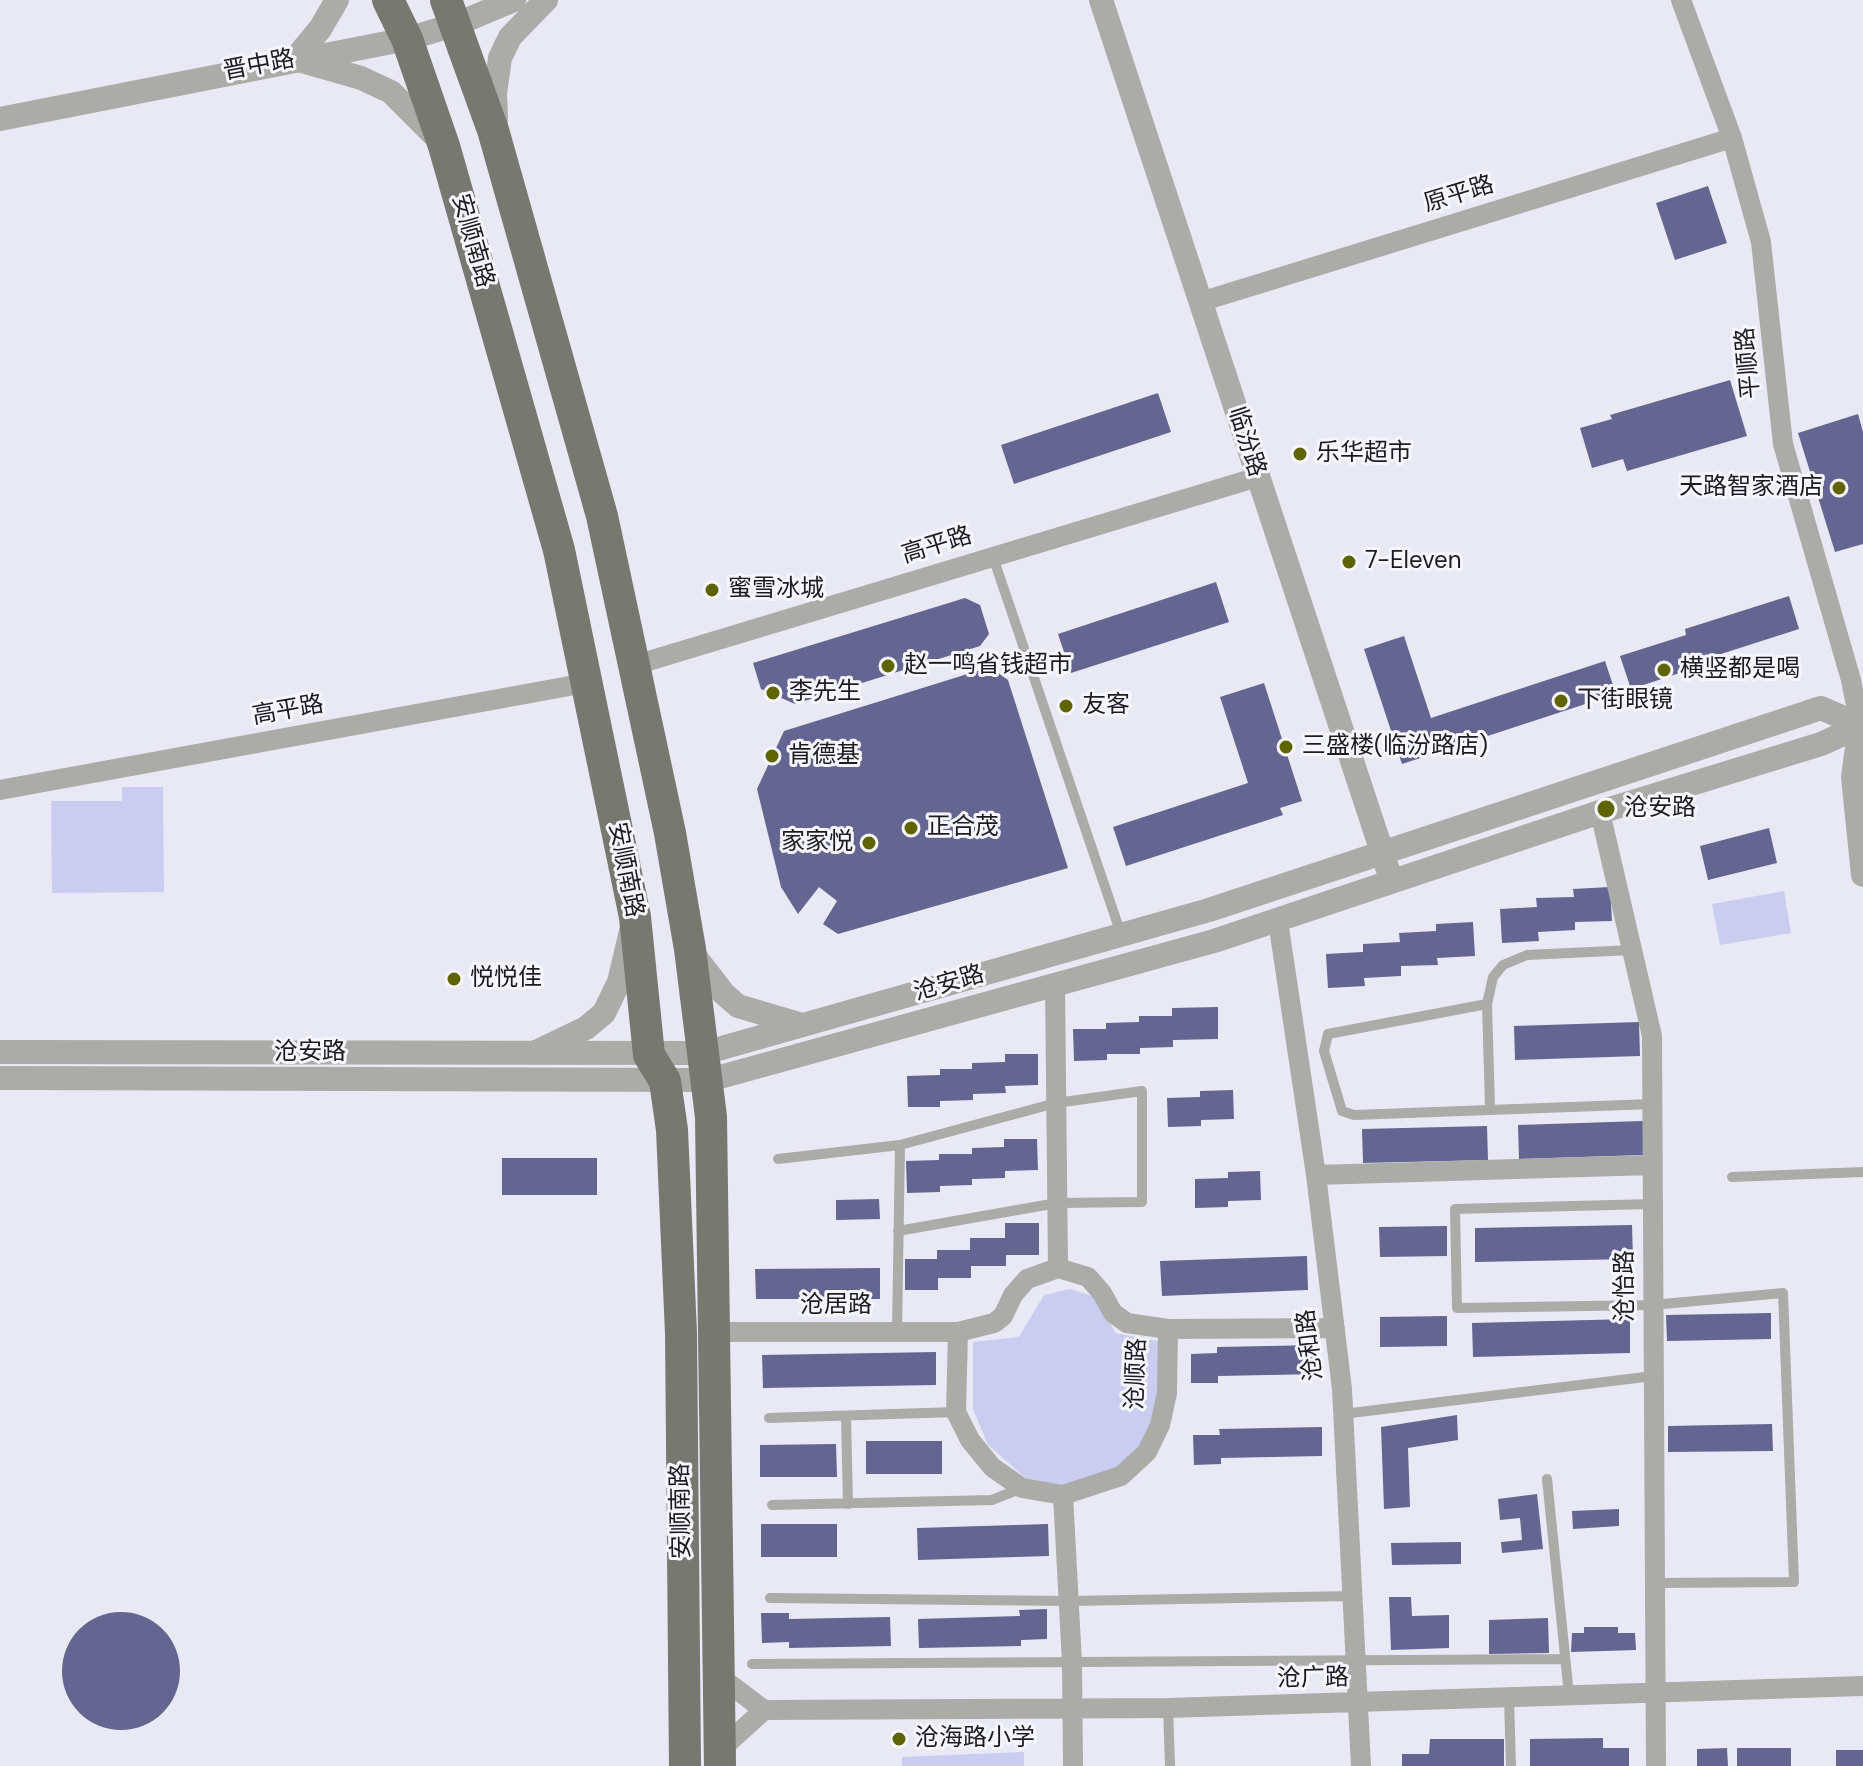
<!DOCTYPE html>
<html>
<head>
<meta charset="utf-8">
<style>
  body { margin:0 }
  canvas { display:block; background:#e8e9f4 }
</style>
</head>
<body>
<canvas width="1863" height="1766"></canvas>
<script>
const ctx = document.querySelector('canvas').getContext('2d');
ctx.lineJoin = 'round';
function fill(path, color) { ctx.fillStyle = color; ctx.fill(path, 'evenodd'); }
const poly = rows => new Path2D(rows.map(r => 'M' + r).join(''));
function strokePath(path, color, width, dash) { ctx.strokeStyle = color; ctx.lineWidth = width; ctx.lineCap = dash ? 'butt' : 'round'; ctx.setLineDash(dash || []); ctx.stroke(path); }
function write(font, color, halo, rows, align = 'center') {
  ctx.font = font + ' "DM Sans","Noto Sans SC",sans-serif'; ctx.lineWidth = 6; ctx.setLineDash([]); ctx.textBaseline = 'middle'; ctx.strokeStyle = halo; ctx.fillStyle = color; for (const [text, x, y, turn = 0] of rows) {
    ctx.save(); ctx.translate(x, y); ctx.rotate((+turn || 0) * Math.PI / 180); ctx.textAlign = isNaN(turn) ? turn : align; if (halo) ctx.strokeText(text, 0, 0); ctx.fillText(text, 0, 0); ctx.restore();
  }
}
fill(poly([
  [122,787,163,787,164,892,52,893,51,801,122,801],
  [1784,891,1791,933,1720,945,1712,904],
  [1070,1289,1098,1298,1115,1333,1158,1341,1159,1409,1147,1448,1119,1472,1073,1489,1028,1480,988,1445,973,1409,973,1342,1019,1337,1044,1295],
  [1024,1752,1024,1766,902,1766,902,1757]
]), '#caccf0');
fill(poly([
  [1708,186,1727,243,1675,260,1656,203],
  [1730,380,1747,436,1627,471,1623,459,1592,468,1580,428,1612,419,1610,415],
  [1158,393,1171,432,1014,484,1001,445],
  [1858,414,1863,432,1863,544,1835,552,1798,433],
  [1216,582,1229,622,1071,673,1058,634],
  [1789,596,1799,629,1696,662,1698,667,1631,689,1620,656,1686,635,1685,629],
  [965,598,980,605,989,634,980,646,795,704,761,689,753,663],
  [1404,636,1431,718,1605,661,1616,694,1402,764,1364,649],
  [990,667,1008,680,1068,868,838,934,823,924,837,901,819,887,798,914,781,887,757,789,784,731],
  [1264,683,1302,801,1280,808,1283,815,1126,866,1113,827,1248,783,1220,697],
  [1769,828,1777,863,1708,880,1700,846],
  [1610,887,1612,921,1575,922,1575,930,1538,932,1539,941,1502,943,1500,909,1537,907,1536,898,1574,897,1573,889],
  [1473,922,1475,956,1437,958,1438,965,1401,966,1401,976,1364,978,1365,986,1328,988,1326,954,1363,952,1363,944,1400,942,1399,933,1436,931,1436,924],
  [1218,1007,1218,1039,1173,1040,1173,1047,1140,1048,1140,1054,1107,1054,1107,1060,1074,1061,1073,1029,1106,1029,1106,1023,1139,1022,1139,1016,1172,1016,1172,1008],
  [1639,1022,1640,1056,1515,1060,1514,1026],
  [1005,1054,1038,1054,1038,1085,1005,1086,1006,1093,973,1094,973,1100,940,1101,940,1107,908,1107,907,1076,940,1075,940,1069,972,1069,972,1063,1005,1062],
  [1233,1090,1234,1119,1201,1120,1201,1126,1168,1127,1167,1098,1200,1097,1200,1091],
  [1643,1121,1644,1155,1519,1159,1518,1125],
  [1487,1126,1488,1160,1363,1163,1362,1129],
  [1004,1139,1037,1139,1038,1170,1005,1171,1005,1178,972,1179,972,1185,940,1186,940,1192,907,1193,906,1161,939,1160,939,1154,972,1154,972,1148,1004,1147],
  [502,1158,597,1158,597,1195,502,1195],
  [1260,1171,1261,1200,1228,1201,1228,1207,1195,1208,1195,1179,1228,1178,1228,1172],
  [879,1199,880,1219,836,1220,836,1200],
  [1005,1223,1039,1223,1039,1255,1006,1255,1006,1266,971,1266,971,1278,938,1278,938,1290,905,1290,905,1259,937,1259,937,1250,970,1250,970,1238,1005,1238],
  [1632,1225,1633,1259,1475,1262,1475,1228],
  [1447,1226,1447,1256,1380,1257,1379,1227],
  [1307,1256,1308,1290,1162,1296,1160,1261],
  [880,1268,880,1299,756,1299,755,1269],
  [1771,1313,1771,1339,1667,1341,1666,1315],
  [1447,1316,1447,1346,1380,1347,1380,1317],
  [1630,1319,1630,1353,1473,1357,1472,1323],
  [1319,1345,1320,1374,1218,1376,1218,1383,1191,1383,1191,1354,1217,1353,1217,1347],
  [936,1352,936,1385,763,1388,762,1355],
  [1457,1415,1458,1440,1408,1448,1410,1507,1384,1509,1381,1427],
  [1772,1424,1773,1451,1668,1452,1668,1426],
  [1322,1427,1322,1456,1221,1458,1221,1464,1194,1465,1193,1435,1220,1435,1219,1429],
  [866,1441,942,1441,942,1474,866,1474],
  [836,1444,837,1477,760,1477,760,1445],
  [1537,1494,1543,1549,1502,1553,1501,1542,1522,1540,1520,1518,1500,1520,1498,1499],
  [1619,1509,1619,1526,1573,1529,1572,1511],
  [761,1524,837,1524,837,1557,761,1557],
  [1048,1524,1049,1556,918,1560,917,1528],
  [1461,1542,1461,1564,1392,1565,1391,1543],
  [1389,1597,1411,1597,1412,1616,1449,1615,1449,1648,1391,1650],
  [1047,1609,1047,1639,1021,1640,1021,1646,919,1648,918,1619,1020,1616,1019,1610],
  '62 1671a59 59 0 1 1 118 0a59 59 0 1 1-118 0Z',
  [761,1613,789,1613,789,1619,890,1617,891,1646,789,1648,789,1642,762,1643],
  [1548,1618,1549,1653,1489,1654,1489,1620],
  [1584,1627,1618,1627,1618,1633,1635,1633,1636,1650,1571,1652,1572,1633,1584,1633],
  [1603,1738,1603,1748,1629,1748,1629,1766,1530,1766,1530,1739],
  [1430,1739,1504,1739,1504,1766,1402,1766,1402,1754,1429,1754],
  [1727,1748,1728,1766,1697,1766,1697,1749],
  [1737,1748,1791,1748,1791,1766,1737,1766],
  [1836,1750,1863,1750,1863,1766,1836,1766]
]), '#646591');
strokePath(poly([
  [993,557,1121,934],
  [1487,1004,1328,1034,1324,1051,1342,1111,1354,1115,1652,1104],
  [1490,1108,1487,1004,1493,977,1503,965,1527,955,1632,950],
  [778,1159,900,1145,1056,1103,1142,1091,1142,1202,1057,1203,898,1231],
  [1732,1177,1863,1172],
  [1652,1204,1455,1209,1457,1308,1652,1305,1783,1293,1794,1582,1655,1583],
  [897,1332,900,1145],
  [1343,1414,1653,1376],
  [846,1417,848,1504],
  [769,1418,956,1412],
  [1547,1479,1569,1695],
  [772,1505,992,1500,1022,1488],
  [770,1598,1070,1601,1352,1596],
  [752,1664,1565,1659],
  [1509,1699,1511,1766],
  [1168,1708,1170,1766]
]), '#abaca7', 10);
strokePath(poly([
  [1681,0,1732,138,1761,242,1783,444,1851,680,1860,725],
  [1200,302,1732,138],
  [632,666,1258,477],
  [0,790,586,683],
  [1600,812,1652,1036,1656,1766],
  [1278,921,1316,1175,1342,1389,1361,1766],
  [1055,984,1058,1268,1088,1277,1102,1293,1113,1313,1127,1323,1168,1329,1167,1393,1160,1425,1147,1452,1121,1476,1063,1495,1022,1488,992,1467,970,1440,956,1412,958,1332,994,1323,1003,1316,1013,1295,1027,1279,1058,1268],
  [1316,1175,1651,1165],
  [1168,1329,1335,1328],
  [714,1332,958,1332],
  [1063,1495,1072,1663,1073,1766],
  [719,1676,764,1710,1168,1708,1863,1686],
  [720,1750,764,1710]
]), '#abaca7', 20);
strokePath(poly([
  [337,0,320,29,295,59,361,78,391,92,435,136],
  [1101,0,1388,870],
  [0,119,407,39,457,24,514,0],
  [496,119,495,93,500,58,510,37,546,0],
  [1860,725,1853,777,1863,875],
  [691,951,724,994,738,1006,802,1025],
  [538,1051,586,1028,604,1013,619,982,632,927],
  [0,1052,704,1053,1209,910,1821,708,1860,725],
  [0,1078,709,1080,1214,941,1600,812,1821,744,1863,725]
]), '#abaca7', 24);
strokePath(poly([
  [388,0,407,39,444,146,559,550,635,917,649,1055,665,1081,672,1130,681,1333,685,1766],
  [446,0,493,130,602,516,670,833,690,949,711,1117,720,1766]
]), '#777870', 32);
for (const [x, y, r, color] of [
  [1300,454,8,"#606400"],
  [1839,488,8,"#606400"],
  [1349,562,8,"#606400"],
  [712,590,8,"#606400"],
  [888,666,8,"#606400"],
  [1664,670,8,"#606400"],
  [773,693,8,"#606400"],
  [1561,701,8,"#606400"],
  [1066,706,8,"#606400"],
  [1286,747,8,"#606400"],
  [772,756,8,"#606400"],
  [1606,809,10,"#606400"],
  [911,828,8,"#606400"],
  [869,843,8,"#606400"],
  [454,979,8,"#606400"],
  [899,1739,8,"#606400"]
]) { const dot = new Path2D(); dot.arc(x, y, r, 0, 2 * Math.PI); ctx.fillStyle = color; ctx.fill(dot); strokePath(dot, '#f6f7fe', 3); }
write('24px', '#1c1c20', '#f6f7fe', [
  ["晋中路",259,66,-11],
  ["原平路",1459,195,-17],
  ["安顺南路",472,241,74],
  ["平顺路",1749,363,-95],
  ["临汾路",1246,442,72],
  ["高平路",937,546,-17],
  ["高平路",288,711,-10],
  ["安顺南路",625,870,79],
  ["沧安路",949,984,-16],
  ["沧安路",310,1053],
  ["沧怡路",1626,1286,-90],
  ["沧居路",836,1306],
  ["沧和路",1311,1345,-97],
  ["沧顺路",1137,1374,-88],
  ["安顺南路",682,1511,-91],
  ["沧广路",1313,1679,-1]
]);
write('24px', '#1c1c20', '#f6f7fe', [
  ["乐华超市",1316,454],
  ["天路智家酒店",1823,488,"right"],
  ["7-Eleven",1365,562],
  ["蜜雪冰城",728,590],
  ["赵一鸣省钱超市",904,666],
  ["横竖都是喝",1680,670],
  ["李先生",789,693],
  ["下街眼镜",1577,701],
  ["友客",1082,706],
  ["三盛楼(临汾路店)",1302,747],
  ["肯德基",788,756],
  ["沧安路",1624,809],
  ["正合茂",927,828],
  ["家家悦",853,843,"right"],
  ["悦悦佳",470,979],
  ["沧海路小学",915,1739]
], 'left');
</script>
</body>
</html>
